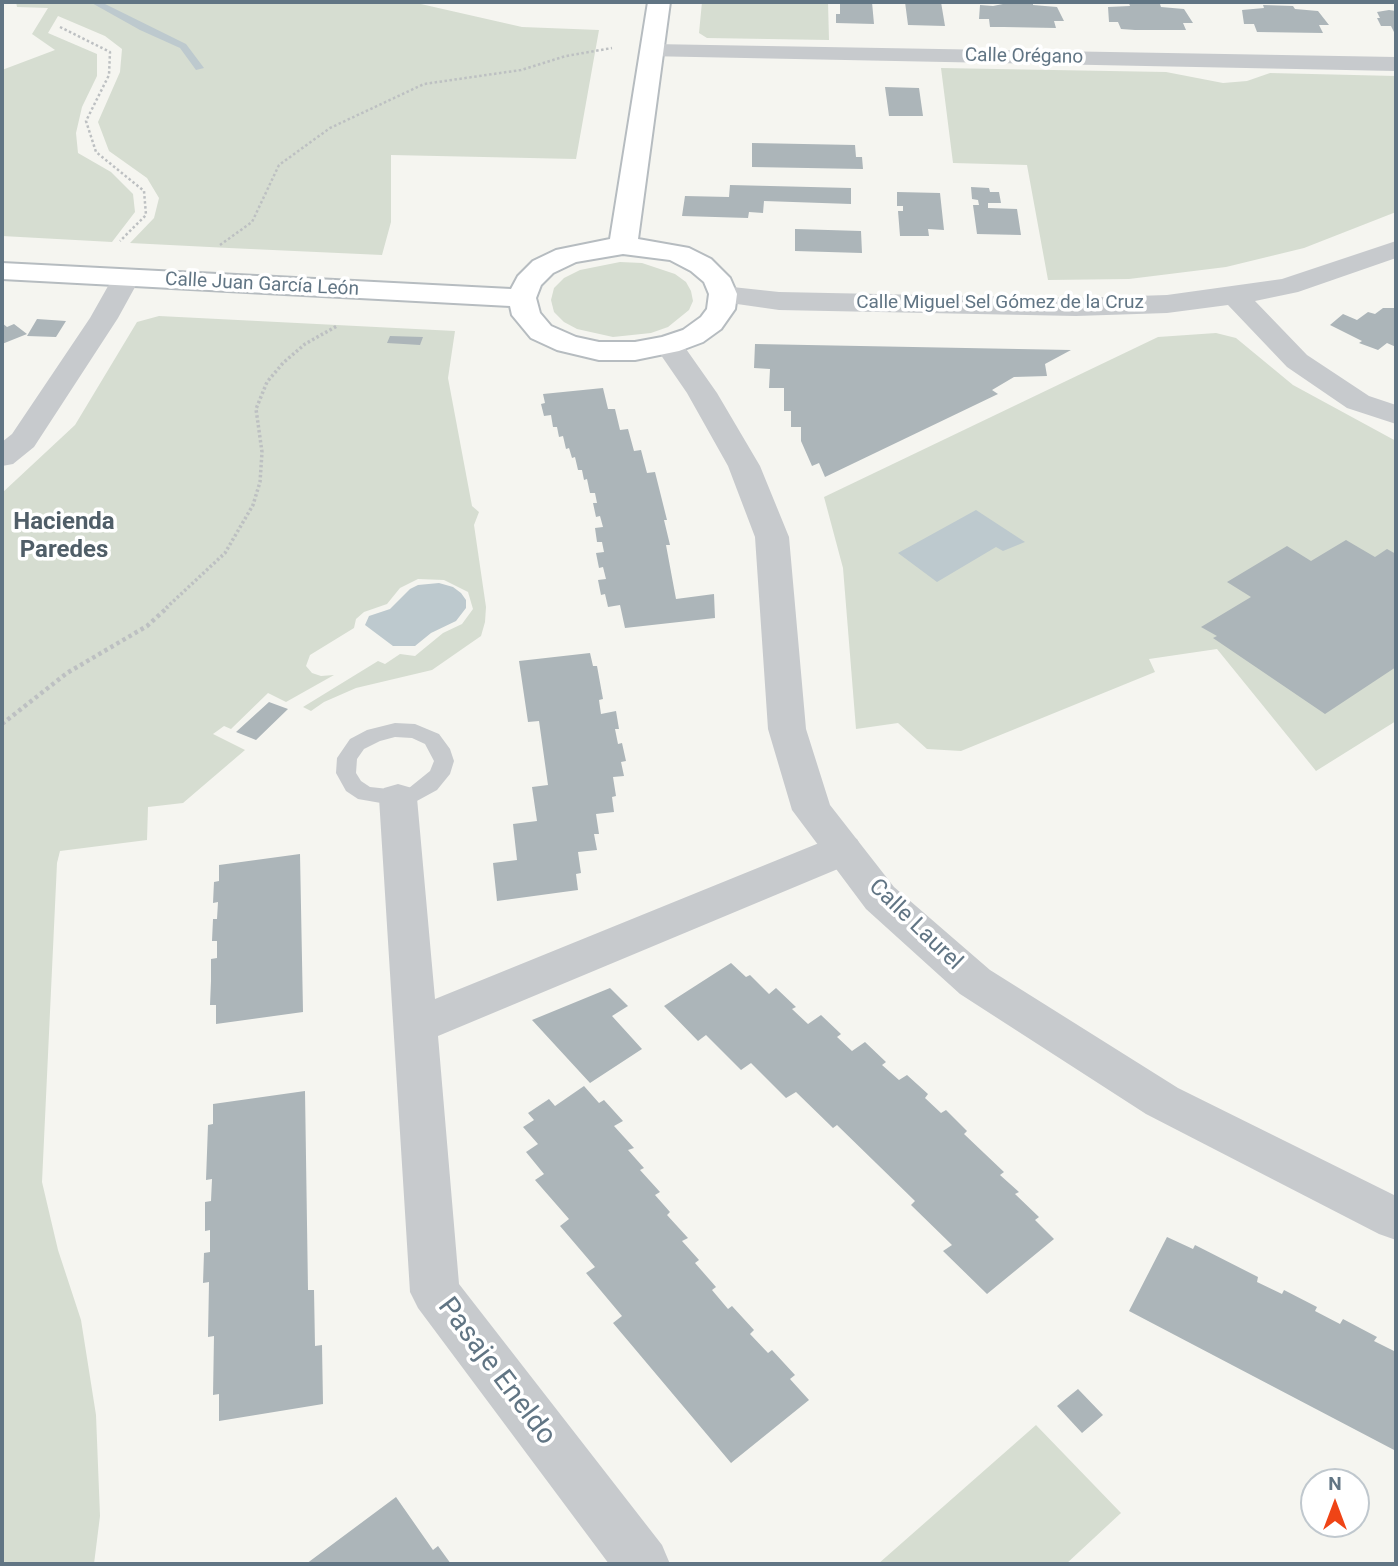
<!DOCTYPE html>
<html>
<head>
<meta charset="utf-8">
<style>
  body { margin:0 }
  #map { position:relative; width:1398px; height:1566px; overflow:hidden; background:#f5f5f0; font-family:Roboto,sans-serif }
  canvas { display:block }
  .frame { position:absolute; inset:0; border:4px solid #617584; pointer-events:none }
  .north { position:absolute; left:1300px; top:1468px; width:70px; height:70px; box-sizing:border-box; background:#fff; border:2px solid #c0c8ce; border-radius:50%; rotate:0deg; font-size:19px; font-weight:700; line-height:28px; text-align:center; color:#617584 }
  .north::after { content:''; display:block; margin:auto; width:24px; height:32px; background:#ef4416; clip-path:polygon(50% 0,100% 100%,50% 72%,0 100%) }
</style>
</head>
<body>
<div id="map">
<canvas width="1398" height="1566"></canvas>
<div class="frame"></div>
<div class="north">N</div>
</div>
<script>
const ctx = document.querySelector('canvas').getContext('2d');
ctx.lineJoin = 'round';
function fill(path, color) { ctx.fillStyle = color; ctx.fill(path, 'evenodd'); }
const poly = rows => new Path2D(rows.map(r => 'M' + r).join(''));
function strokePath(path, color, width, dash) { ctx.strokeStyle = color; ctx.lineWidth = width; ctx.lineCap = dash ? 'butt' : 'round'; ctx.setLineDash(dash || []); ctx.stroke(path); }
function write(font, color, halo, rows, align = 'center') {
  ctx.font = font + ' Roboto,sans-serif'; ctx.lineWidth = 7; ctx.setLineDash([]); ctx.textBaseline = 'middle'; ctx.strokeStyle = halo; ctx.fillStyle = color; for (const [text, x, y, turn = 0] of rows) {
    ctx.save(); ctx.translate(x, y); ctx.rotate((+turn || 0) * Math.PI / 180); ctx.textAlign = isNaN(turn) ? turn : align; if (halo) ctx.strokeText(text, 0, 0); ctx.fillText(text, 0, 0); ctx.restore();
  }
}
fill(poly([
  [16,2,412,2,522,27,599,30,576,159,391,155,391,222,382,255,229,248,130,243,154,218,159,198,147,178,109,151,98,122,120,72,122,49,105,36,58,16,48,33,97,54,97,76,82,107,76,133,78,153,111,172,133,194,135,212,112,242,2,236,2,70,55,50,32,34,48,8,17,7],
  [702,2,828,2,829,40,707,38,699,33],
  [941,68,1166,72,1223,83,1247,81,1270,73,1396,76,1396,212,1304,248,1226,267,1129,279,1048,280,1027,165,953,163],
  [620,262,642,263,675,274,686,282,691,291,693,301,689,310,668,327,651,333,613,337,577,329,564,322,554,312,551,300,554,288,564,278,580,270],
  [159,316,455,331,448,378,472,506,479,512,474,525,486,607,485,622,481,636,432,670,356,688,324,702,311,711,303,707,378,661,385,664,400,654,415,656,443,633,462,624,473,609,468,592,444,580,418,579,400,588,387,604,364,612,356,619,354,628,310,655,306,666,312,673,321,676,334,675,286,702,268,693,231,729,224,726,213,734,245,750,183,803,148,807,147,840,60,851,57,863,42,1182,58,1250,81,1320,96,1415,100,1516,94,1564,2,1564,2,493,75,425,137,322],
  [1216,333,1236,338,1293,385,1396,441,1396,721,1316,771,1217,649,1149,659,1155,672,961,751,927,749,898,723,856,729,843,568,824,497,1158,337],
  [1036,1425,1121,1513,1066,1564,878,1564]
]), '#d6ddd1');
fill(poly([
  [976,510,1025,542,1003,551,996,547,937,582,898,553],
  [439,583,453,587,461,593,466,600,466,608,456,621,431,633,415,646,393,646,365,625,369,616,390,609,410,589,418,585]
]), '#bdc9ce');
fill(poly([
  [90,2,101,2,186,44,204,68,196,70,180,48,140,30,90,2]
]), '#bdc9ce');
fill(poly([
  [840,2,872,2,874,24,836,23,836,14,840,14],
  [905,2,941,2,945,26,908,25],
  [1002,2,1033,2,1033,5,1057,7,1064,21,1054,21,1056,28,1004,27,990,27,989,19,979,19,980,5,993,6,1003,4],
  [1129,3,1160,4,1161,7,1184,9,1193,23,1183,23,1186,30,1135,30,1121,29,1118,22,1109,22,1108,7,1130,6],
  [1263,5,1293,6,1295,9,1318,11,1329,25,1319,25,1323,33,1257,32,1254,24,1244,24,1242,10,1264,8],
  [1389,10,1396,11,1396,36,1391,26,1381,26,1377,18,1380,18,1377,12],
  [885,87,919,88,923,116,889,116],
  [752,143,855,145,856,157,862,157,863,169,752,167],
  [730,185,851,188,851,204,764,201,763,213,749,212,748,218,682,216,685,196,729,197],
  [971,187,989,188,990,192,999,192,1001,203,988,203,988,208,1017,209,1021,235,977,234,973,205,979,205,978,200,972,199],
  [897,192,940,193,944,230,928,229,929,236,900,236,898,211,903,211,903,206,897,206],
  [795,229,861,231,862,253,795,251],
  [1383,308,1396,308,1396,347,1387,343,1378,350,1359,343,1362,341,1330,325,1343,314,1357,320,1368,312,1375,314],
  [37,319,66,321,56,337,27,336],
  [2,323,7,327,14,324,27,334,2,344],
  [390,336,423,337,420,345,387,343],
  [755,344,1071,350,1045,364,1047,376,1014,377,992,390,998,394,825,477,819,463,812,466,801,441,801,427,791,427,791,411,784,411,784,388,769,388,770,369,754,368],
  [603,388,608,409,615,409,620,430,628,429,634,451,641,450,647,473,655,472,667,520,664,520,670,545,666,545,676,599,714,594,715,618,625,628,620,605,608,607,605,594,601,595,598,580,606,579,603,567,599,568,596,553,604,552,602,542,597,542,595,528,603,527,600,516,596,517,593,503,597,503,595,493,590,493,587,479,584,480,582,470,578,470,575,457,572,458,569,448,566,449,563,436,559,437,557,427,553,427,551,415,544,416,541,404,545,403,543,394],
  [1346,540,1375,557,1387,549,1396,554,1396,667,1325,714,1213,638,1217,636,1201,627,1251,597,1227,582,1287,546,1311,561],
  [590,653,593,666,597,666,603,699,599,700,601,714,616,711,619,729,615,729,618,744,622,743,626,761,621,762,624,776,613,777,616,796,612,797,614,812,596,814,599,834,594,834,597,850,578,852,581,873,576,874,578,890,497,901,493,863,517,860,513,824,537,821,532,787,548,785,539,721,528,722,519,661],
  [269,702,288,709,256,740,236,732],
  [300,854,303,1012,216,1024,216,1005,210,1005,211,981,211,959,217,958,217,941,212,941,213,919,217,919,218,902,213,903,214,882,219,881,219,865],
  [731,963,746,977,750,975,769,994,776,988,796,1007,792,1009,808,1024,821,1015,841,1034,837,1037,852,1051,865,1042,886,1062,882,1065,899,1080,907,1075,928,1094,925,1098,941,1113,946,1110,967,1131,964,1134,1004,1172,1000,1175,1019,1192,1015,1194,1039,1217,1035,1220,1054,1239,987,1294,943,1251,952,1245,911,1205,915,1201,837,1125,833,1128,796,1092,786,1098,751,1063,741,1070,706,1035,698,1041,664,1006],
  [610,988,628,1006,612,1016,642,1049,590,1083,532,1020],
  [584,1086,599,1103,604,1100,623,1121,614,1126,634,1148,628,1150,644,1168,640,1170,660,1192,655,1195,670,1212,667,1215,688,1238,682,1241,699,1260,695,1263,716,1287,712,1290,728,1309,732,1306,754,1330,750,1334,768,1353,772,1350,795,1375,790,1379,809,1400,731,1463,613,1323,622,1316,586,1273,595,1267,560,1226,569,1219,535,1180,544,1174,526,1152,538,1144,523,1127,534,1120,528,1113,549,1099,555,1106],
  [305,1091,308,1290,314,1290,315,1346,322,1345,323,1404,219,1421,219,1394,213,1395,214,1336,208,1337,209,1282,203,1283,204,1253,210,1252,210,1230,205,1231,205,1202,211,1201,212,1179,206,1180,208,1125,213,1124,213,1104],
  [1167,1237,1193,1249,1195,1245,1258,1277,1257,1282,1282,1294,1284,1290,1317,1307,1315,1311,1340,1324,1343,1319,1377,1337,1374,1341,1396,1352,1396,1451,1129,1311],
  [1078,1389,1103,1415,1082,1433,1057,1406],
  [396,1497,433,1550,438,1546,451,1564,306,1564]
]), '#acb5b9');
const secondary = poly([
  [648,2,670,2,638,239,689,248,711,259,730,278,737,294,735,309,721,329,703,342,679,351,635,360,599,360,557,350,531,338,512,315,510,306,2,279,2,263,511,289,518,276,533,261,556,250,610,239,648,2],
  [623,254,670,260,691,271,704,282,709,294,707,309,701,317,683,330,662,337,635,342,599,342,576,337,551,326,540,313,536,298,541,285,553,273,576,262,623,254]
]);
strokePath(secondary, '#b6bcc0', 4);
strokePath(poly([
  [60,27,110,52,109,75,86,121,96,152,144,191,146,215,120,241],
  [220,245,252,222,279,165,330,128,424,84,521,70,566,56,612,48]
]), '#bdc0c2', 2.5, [2.5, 2.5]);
strokePath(poly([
  [166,608,225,553,253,505,260,482,262,452,256,409,267,382,283,363,305,344,337,326]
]), '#bdc0c2', 3.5, [2.5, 2.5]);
strokePath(poly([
  [2,724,67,673,147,626,168,607]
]), '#bdc0c2', 4.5, [3.5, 3.5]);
fill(poly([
  [395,723,415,724,439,734,450,749,454,761,450,774,437,790,415,802,398,806,358,799,346,791,336,773,337,758,350,739,367,730,395,723],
  [395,737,412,738,425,744,434,761,430,771,409,788,398,790,370,787,361,781,356,773,357,759,364,749,380,741,395,737]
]), '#c7cacd');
fill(poly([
  [653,44,1396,57,1396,71,645,56,641,51,645,46,653,44],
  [1396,241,1396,258,1298,292,1255,301,1307,355,1369,396,1396,405,1396,424,1347,408,1287,367,1228,305,1167,313,1076,316,779,310,723,302,713,300,709,294,713,288,723,286,779,292,1076,298,1167,295,1282,279,1396,241],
  [126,270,136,272,140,278,118,318,34,447,13,464,2,466,2,442,12,434,90,318,116,272,126,270],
  [398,784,412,788,417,798,435,999,829,839,843,835,857,839,863,850,857,861,438,1036,459,1284,662,1545,670,1564,609,1564,418,1308,410,1292,379,798,384,788,398,784]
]), '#c7cacd');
fill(poly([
  [669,336,679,339,717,393,760,466,789,537,806,729,830,805,894,887,990,970,1178,1088,1396,1196,1396,1240,1379,1234,1146,1114,960,994,866,909,792,810,768,729,755,537,728,466,687,393,654,345,659,339,669,336]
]), '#c7cacd');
fill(secondary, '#fff');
write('19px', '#617584', '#fff', [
  ["Calle Orégano",1024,57,1],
  ["Calle Juan García León",262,285,3],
  ["Calle Miguel Sel Gómez de la Cruz",1000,303]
]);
write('23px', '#617584', '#fff', [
  ["Calle Laurel",915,925,44]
]);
write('bold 24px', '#505e68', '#fff', [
  ["Hacienda",64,523],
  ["Paredes",64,551]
]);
write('28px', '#617584', '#fff', [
  ["Pasaje Eneldo",496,1372,53]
]);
</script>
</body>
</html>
